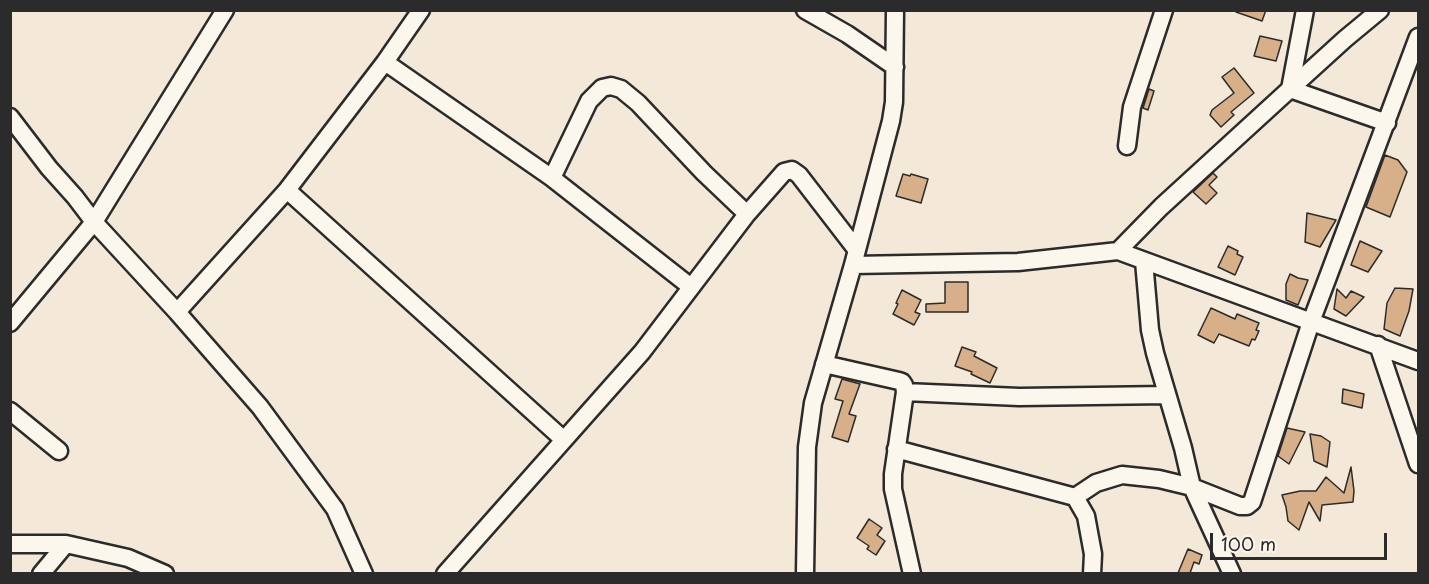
<!DOCTYPE html>
<html>
<head>
<meta charset="utf-8">
<style>
  body { margin:0 }
  #map { position:relative; width:1429px; height:584px; overflow:hidden; background:#f4e9d8; font-family:"Playpen Sans",sans-serif }
  canvas { display:block }
  .frame { position:absolute; inset:0; border:12px solid #2b2b2b; pointer-events:none }
  .scale { position:absolute; left:1210px; top:533px; width:177px; height:27px; box-sizing:border-box; border:3px solid #2b2b2b; border-top:0; padding-left:8px; font-size:18px; line-height:21px; white-space:nowrap; color:#2b2b2b; -webkit-text-stroke:4px #fbf7ec; paint-order:stroke }
</style>
</head>
<body>
<div id="map">
<canvas width="1429" height="584"></canvas>
<div class="frame"></div>
<div class="scale">100 m</div>
</div>
<script>
const ctx = document.querySelector('canvas').getContext('2d');
ctx.lineJoin = 'round';
function fill(path, color) { ctx.fillStyle = color; ctx.fill(path, 'evenodd'); }
const poly = rows => new Path2D(rows.map(r => 'M' + r).join(''));
function strokePath(path, color, width, dash) { ctx.strokeStyle = color; ctx.lineWidth = width; ctx.lineCap = dash ? 'butt' : 'round'; ctx.setLineDash(dash || []); ctx.stroke(path); }
const building = poly([
  [1236,10,1266,10,1262,21,1236,12,1236,10],
  [1260,36,1282,41,1276,61,1254,56,1260,36],
  [1234,68,1254,93,1231,112,1234,115,1221,127,1210,115,1212,110,1234,93,1222,77,1234,68],
  [1149,89,1154,91,1148,110,1143,108,1149,89],
  [1385,155,1398,160,1407,172,1390,217,1366,207,1385,155],
  [1213,173,1217,177,1209,185,1217,193,1206,204,1193,192,1213,173],
  [903,174,910,176,911,174,928,179,921,203,896,196,903,174],
  [1307,213,1336,220,1320,247,1305,242,1307,213],
  [1360,241,1382,251,1368,272,1351,265,1360,241],
  [1228,246,1238,251,1237,254,1243,257,1235,275,1218,267,1228,246],
  [1290,274,1298,278,1308,280,1298,305,1286,300,1286,284,1290,274],
  [945,282,968,282,968,312,926,312,926,304,945,303,945,282],
  [1395,288,1413,289,1409,311,1400,336,1384,329,1387,303,1395,288],
  [1337,289,1346,298,1351,291,1364,297,1346,316,1334,309,1337,289],
  [902,290,921,300,915,312,920,314,914,325,893,314,898,304,896,303,902,290],
  [1211,308,1235,319,1237,314,1259,323,1256,330,1259,331,1255,340,1252,339,1249,346,1219,334,1214,343,1198,335,1211,308],
  [962,347,976,352,974,356,997,368,990,383,971,374,972,372,955,366,962,347],
  [842,379,860,384,849,414,856,416,848,442,832,437,843,401,835,399,842,379],
  [1343,389,1364,394,1362,408,1342,403,1343,389],
  [1287,428,1305,432,1289,464,1278,456,1287,428],
  [1310,434,1321,436,1330,442,1327,467,1314,461,1310,434],
  [1351,467,1354,491,1353,502,1322,505,1320,521,1309,502,1299,530,1288,521,1286,507,1282,495,1300,491,1316,491,1326,477,1344,493,1351,467],
  [869,519,882,528,877,535,885,541,876,555,867,549,869,546,857,538,869,519],
  [1188,549,1202,555,1199,564,1194,562,1190,573,1178,573,1188,549]
]);
fill(building, '#d7af88');
strokePath(building, '#2b2b2b', 1.5);
const minor = poly([
  [805,10,847,34,895,67],
  [1305,10,1290,89,1345,39,1380,10],
  [385,62,552,178,691,287],
  [10,117,49,168,75,197,94,222,177,312,260,407,335,509,364,574],
  [1127,146,1132,107,1164,10],
  [552,178,589,101,602,88,611,86,621,89,638,103,704,173,747,214],
  [287,190,564,440],
  [1118,251,1161,207,1290,89,1387,123],
  [1144,261,1150,330,1155,353,1183,448,1192,487,1232,574],
  [853,265,1018,262,1118,251,1418,361],
  [177,312,287,190,385,62,421,10],
  [10,323,94,222,225,10],
  [1378,345,1418,464],
  [824,364,899,381,902,382,904,385,905,392,893,474,893,489,912,574],
  [905,392,1019,397,1167,395],
  [10,411,59,451],
  [896,449,1075,497,1096,483,1122,475,1159,479,1192,487,1240,506,1247,506,1252,502,1311,322,1418,37],
  [1075,497,1086,516,1093,554,1092,574],
  [10,544,66,544,128,558,165,574],
  [41,574,66,544],
  [445,574,642,352,747,214,784,172,792,170,799,175,856,249],
  [805,574,807,447,813,403,853,265,891,121,894,102,895,10]
]);
strokePath(minor, '#2b2b2b', 21);
strokePath(minor, '#fbf7ec', 16);
</script>
</body>
</html>
